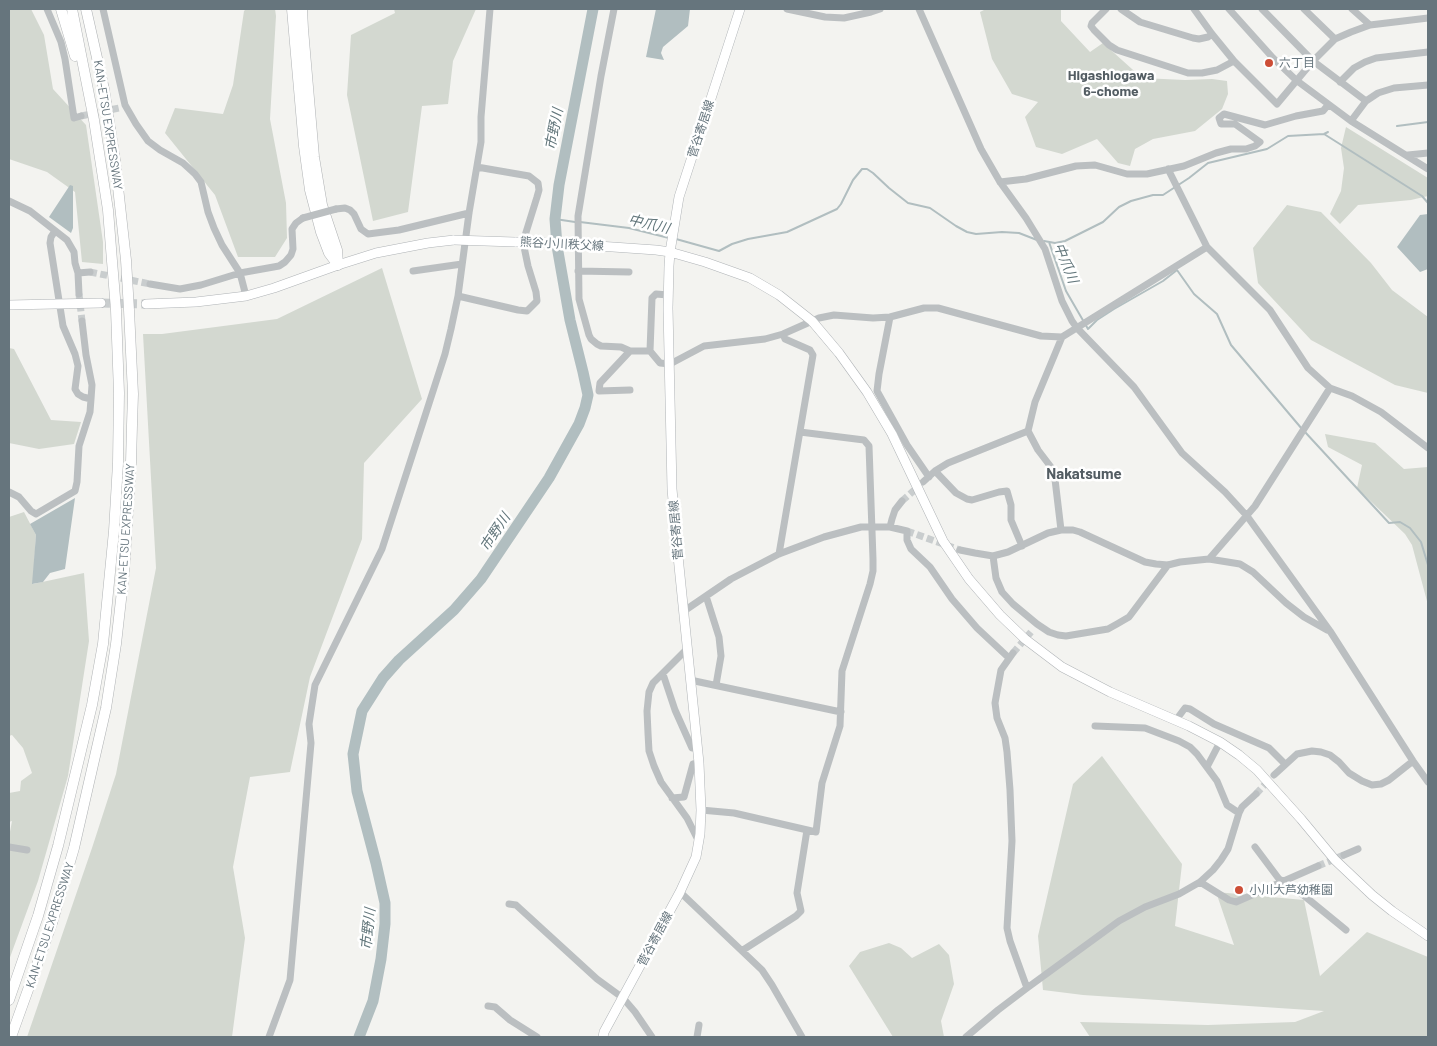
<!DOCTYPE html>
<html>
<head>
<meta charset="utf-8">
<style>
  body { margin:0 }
  #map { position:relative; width:1437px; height:1046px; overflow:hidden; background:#f3f3f0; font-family:Barlow,sans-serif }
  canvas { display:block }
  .frame { position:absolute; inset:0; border:10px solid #66757d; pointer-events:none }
</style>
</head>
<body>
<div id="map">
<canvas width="1437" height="1046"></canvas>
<div class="frame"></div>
</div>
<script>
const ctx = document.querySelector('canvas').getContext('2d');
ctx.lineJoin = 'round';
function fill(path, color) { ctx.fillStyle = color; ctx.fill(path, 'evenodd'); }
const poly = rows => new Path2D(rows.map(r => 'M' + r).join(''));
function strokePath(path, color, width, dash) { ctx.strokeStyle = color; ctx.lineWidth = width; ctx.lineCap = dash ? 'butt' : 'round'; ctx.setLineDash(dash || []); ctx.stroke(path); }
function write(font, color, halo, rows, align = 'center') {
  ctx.font = font + ' Barlow,"Noto Sans JP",sans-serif'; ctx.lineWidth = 5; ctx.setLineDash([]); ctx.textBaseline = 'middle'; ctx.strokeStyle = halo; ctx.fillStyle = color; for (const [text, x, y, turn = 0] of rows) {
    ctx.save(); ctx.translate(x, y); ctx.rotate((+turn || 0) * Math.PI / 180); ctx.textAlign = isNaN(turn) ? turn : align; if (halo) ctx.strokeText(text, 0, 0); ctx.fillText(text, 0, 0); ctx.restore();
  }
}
fill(poly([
  [9,9,31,9,44,35,53,89,86,125,103,242,103,264,82,262,75,192,47,172,9,159],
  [246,9,275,9,276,16,270,119,286,203,287,238,275,257,238,257,215,195,165,133,175,108,223,114,233,85,244,11],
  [394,9,476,9,453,61,448,104,422,106,408,212,373,221,347,95,351,35,395,13],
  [986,9,1061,9,1061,21,1090,52,1103,43,1142,78,1185,80,1212,79,1227,81,1228,94,1222,109,1195,131,1153,139,1135,149,1130,166,1118,163,1097,139,1062,154,1036,147,1025,117,1038,102,1012,94,992,59,980,12],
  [1346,127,1428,178,1428,196,1411,200,1358,205,1340,224,1330,214,1341,191,1344,168,1341,148],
  [1287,205,1321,212,1371,263,1392,290,1428,317,1428,393,1395,385,1311,340,1258,283,1253,248],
  [382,268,422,399,364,463,362,539,310,677,290,772,250,777,233,867,245,938,232,1037,27,1037,92,848,116,774,156,568,143,334,162,334,277,319],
  [9,348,14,349,51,420,81,422,74,444,39,449,9,443],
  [1325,434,1375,443,1404,469,1428,467,1428,605,1412,545,1405,534,1357,488,1362,465,1328,447],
  [24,512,36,535,33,584,84,573,89,641,68,776,38,881,9,960,9,837,12,821,9,822,9,793,20,791,21,781,32,773,23,748,12,735,9,736,9,517],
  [1102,756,1182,864,1175,926,1234,945,1216,892,1304,900,1320,976,1367,932,1428,957,1428,1037,1090,1037,1080,1022,1208,1025,1295,1022,1324,1011,1083,995,1043,990,1038,936,1073,784],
  [889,943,901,948,912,958,939,944,949,955,954,984,941,1021,944,1037,893,1037,849,966,860,952]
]), '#d3d8d0');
fill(poly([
  [656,9,690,9,688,26,663,47,661,53,664,60,646,57],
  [70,185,73,186,73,228,71,233,49,217],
  [1428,214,1428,269,1420,272,1397,247,1420,215],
  [75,498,65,569,50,573,43,582,32,584,36,535,30,524]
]), '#b1bec0');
strokePath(poly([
  [1397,126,1428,122],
  [1324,134,1422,196,1428,203],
  [555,219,575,222],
  [580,222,629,228,669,238],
  [676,239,719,251,732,244,748,239,787,232,837,209,841,204,853,180,862,169,867,169,873,173,889,188,908,203,930,208,956,226,967,232,976,234,1002,232,1019,233,1037,240],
  [1044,241,1055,243,1065,241,1103,222,1119,207,1131,201,1153,195,1163,195,1189,178,1208,163,1267,149,1288,136,1324,134,1328,132],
  [1049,242,1066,291,1088,329,1097,320,1114,309,1163,281,1177,270,1194,294,1217,314,1231,345,1302,429],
  [1305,432,1389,523,1400,522,1410,528,1421,542,1428,565]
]), '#b1bec0', 2);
strokePath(poly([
  [359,1037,373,1001,381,959,385,924,385,903,376,863,357,791,353,754,362,711,383,678,399,660,454,610,481,579,549,478,579,424,585,408,588,395,583,372,570,320,557,246,555,219,559,185,593,9]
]), '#b1bec0', 11);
strokePath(poly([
  [81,116,119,108],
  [90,272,150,284],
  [79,294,82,321],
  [902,501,920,485],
  [907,531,960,550],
  [1013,653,1031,632],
  [1256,794,1270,779],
  [1318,866,1344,855]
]), '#c9cdce', 7, [7, 3.5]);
strokePath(poly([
  [101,303,146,304]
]), '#c9cdce', 9, [9, 4.5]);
const major = poly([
  [515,242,530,242],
  [584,245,656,250,670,252,705,262,750,278,779,295,812,321,839,353,867,392,892,434,943,541,969,579,1000,615,1025,639,1062,667,1110,692,1189,726,1220,742,1239,755,1257,770,1301,819,1335,860,1372,895,1392,911,1428,936],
  [146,304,196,302,246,296,274,288,338,265,376,253,428,243,454,240],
  [9,305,101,303],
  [603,1037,604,1032,680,892,696,857,700,834,701,810,699,763,678,556,672,489,668,308,669,266,670,252,679,197,740,9]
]);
const highway = poly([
  [61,9,75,56],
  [292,9,304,146,310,190,321,232,329,253,338,265],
  [302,9,303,29,314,157,322,205,337,250,338,264],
  [9,1000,38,916,58,846,92,705,103,644,114,531,118,463,119,393,116,310,112,261,108,210,94,120,72,9],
  [11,1037,52,923,74,848,106,708,116,644,124,573,131,463,132,425,133,394,129,310,126,260,115,160,104,89,86,9]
]);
strokePath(major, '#afb3b6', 10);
strokePath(highway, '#afb2b4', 11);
strokePath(poly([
  [47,9,61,42,65,59,74,118,81,116],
  [103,9,125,105,136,124,148,141,160,150,183,163,195,174,201,182,208,212,214,228,222,245,240,273,246,296],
  [614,9,601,76,578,216,579,299,589,335,591,339,597,344,601,346,621,347,630,351,650,351,660,363,670,364,704,346,765,339,783,334,819,318,834,315,873,318,890,317,924,308,938,308,1041,336,1062,337,1207,247],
  [787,9,825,17,844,18,871,12,880,9],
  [919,9,981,149,1000,182,1026,218,1045,249,1062,301,1072,321,1077,328,1134,387,1182,453,1225,492,1247,516,1330,631,1413,761,1428,782],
  [1106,9,1092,23,1091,26,1094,30,1109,45,1117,50,1188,73,1202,73,1217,70,1234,61],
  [1121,9,1140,22,1193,38,1199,39,1208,37,1212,34],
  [1194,9,1212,34,1234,61,1277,104,1313,61,1335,39,1351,32,1370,25,1428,18],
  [1229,9,1273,58,1296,80,1351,121,1428,169],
  [1262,9,1313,61,1366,101],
  [1304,9,1335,39],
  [1352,9,1370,25],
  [1340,82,1354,68,1365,62,1376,58,1428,52],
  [1351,121,1366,101,1378,93,1394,88,1428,85],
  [1408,155,1428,153],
  [1168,169,1207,247,1270,310,1308,368,1330,388,1352,396,1381,412,1428,448],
  [1000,182,1026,179,1076,166,1095,165,1127,174,1147,174,1184,166,1216,153,1231,149,1246,149,1255,146,1260,142,1235,124,1221,124,1219,118,1224,114,1265,125,1296,116,1323,111,1328,105],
  [9,201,30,211,67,240,74,252,75,263,78,273,90,272],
  [336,209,345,208,350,210,354,214,361,229,368,234,399,230,469,213],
  [55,231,51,237,50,243,63,326,75,354,78,366,75,389,78,394,83,397,91,399],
  [413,271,462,264],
  [578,271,629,272],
  [78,273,79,294],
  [150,284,180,289,201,285,240,273,279,266,285,262,291,255,293,249,292,229,296,223,303,218],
  [458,296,518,310,527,311,537,301,536,292,528,266,523,242,537,197,539,190,538,183,529,176,477,167],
  [890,317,879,374,877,391,907,445,929,477],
  [650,351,652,298,656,294,668,295],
  [630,390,599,391,600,383,630,351],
  [935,471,956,493,967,499,972,500,999,492,1007,491,1011,505,1011,520,1022,546],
  [923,482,935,471,948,463,1028,431],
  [9,492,19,497,31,511,36,514,75,491,77,482,79,446,90,412,91,399,92,385,86,355,82,321],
  [890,527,892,519,895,510,902,501],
  [1061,530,1054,471,1038,450,1028,431,1035,402,1062,337],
  [960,550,975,553,993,556,1008,552,1048,533,1061,530,1073,530,1080,532,1145,562,1156,564,1168,565,1180,562,1209,559,1240,564,1253,572,1286,603,1304,617,1327,630],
  [779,554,813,355,810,350,785,339,783,334],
  [993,556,996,578,1002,592,1013,604,1037,624,1049,632,1058,635,1066,636,1108,629,1117,624,1129,617,1168,565],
  [1209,559,1255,506,1330,388],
  [706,596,719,637,721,656,716,685],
  [684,611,731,579,779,554,824,537,861,527,890,527,907,531,907,540,911,549,930,567,952,599,977,628,1009,658],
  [688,648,653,683,649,692,647,711,648,733,649,751,654,766,661,782,687,818,699,842],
  [1013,653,1001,670,995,703,997,718,1005,738,1007,752,1010,790,1012,841,1007,928,1010,941,1027,988],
  [663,674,675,710,692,748,698,748],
  [690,680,841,712],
  [1176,720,1185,708,1190,709,1214,724,1269,748,1285,764],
  [1095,726,1145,728,1179,741,1190,747,1197,754,1217,781,1227,805,1239,813],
  [1207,767,1220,742],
  [1274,775,1297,754,1312,751,1321,752,1330,755,1339,762,1349,773,1362,781,1372,785,1381,784,1389,780,1413,761],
  [672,798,684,797,693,764,699,763],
  [701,810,734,813,816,832,822,783,840,726,842,671,870,584,873,571,873,559,869,446,864,440,800,432],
  [9,847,27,850],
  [1255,847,1279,879,1302,894,1346,930],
  [1344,855,1358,849],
  [1200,882,1229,900,1236,902,1318,866],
  [680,892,762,970,772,985,802,1037],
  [509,904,516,905,597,979,623,998,635,1012,652,1037],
  [743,950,796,916,801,911,797,893,807,830],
  [488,1006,495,1007,510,1020,537,1037],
  [269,1037,290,980,311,743,309,724,315,685,382,549,445,354,451,329,458,296,469,213,481,142,481,117,490,9],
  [697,1037,699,1025],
  [966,1037,998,1010,1027,988,1119,921,1145,907,1179,894,1200,882,1213,870,1221,860,1228,849,1239,813,1242,807,1256,794]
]), '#bbbfc1', 7);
strokePath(major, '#fff', 9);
strokePath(highway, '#fff', 10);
const majorBridge = poly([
  [454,240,515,242],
  [530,242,584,245]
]);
strokePath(majorBridge, '#afb3b6', 10, []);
strokePath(poly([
  [303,218,336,209]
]), '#bbbfc1', 7);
strokePath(majorBridge, '#fff', 9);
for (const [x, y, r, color] of [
  [1269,63,5,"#cd4e37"],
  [1239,890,5,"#cd4e37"]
]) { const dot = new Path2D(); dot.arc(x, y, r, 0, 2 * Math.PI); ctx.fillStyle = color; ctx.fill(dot); strokePath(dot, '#fff', 2); }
write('12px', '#66757d', '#fff', [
  ["六丁目",1279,63],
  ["小川大芦幼稚園",1249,890]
], 'left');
write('12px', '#66757d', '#fff', [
  ["KAN-ETSU EXPRESSWAY",108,125,81],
  ["菅谷寄居線",701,129,-72],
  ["熊谷小川秩父線",562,244,3],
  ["KAN-ETSU EXPRESSWAY",126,529,-86],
  ["菅谷寄居線",676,530,-95],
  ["KAN-ETSU EXPRESSWAY",50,925,-72],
  ["菅谷寄居線",655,939,-62]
]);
write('bold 14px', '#535d63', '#fff', [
  ["Higashiogawa",1111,75],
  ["6-chome",1111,91]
]);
write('italic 14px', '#62767b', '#fff', [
  ["市野川",554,129,-79],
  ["中爪川",649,224,13],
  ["中爪川",1066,263,68],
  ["市野川",495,532,-56],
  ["市野川",368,929,-84]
]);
write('bold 15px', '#535d63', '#fff', [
  ["Nakatsume",1084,474]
]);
</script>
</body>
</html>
